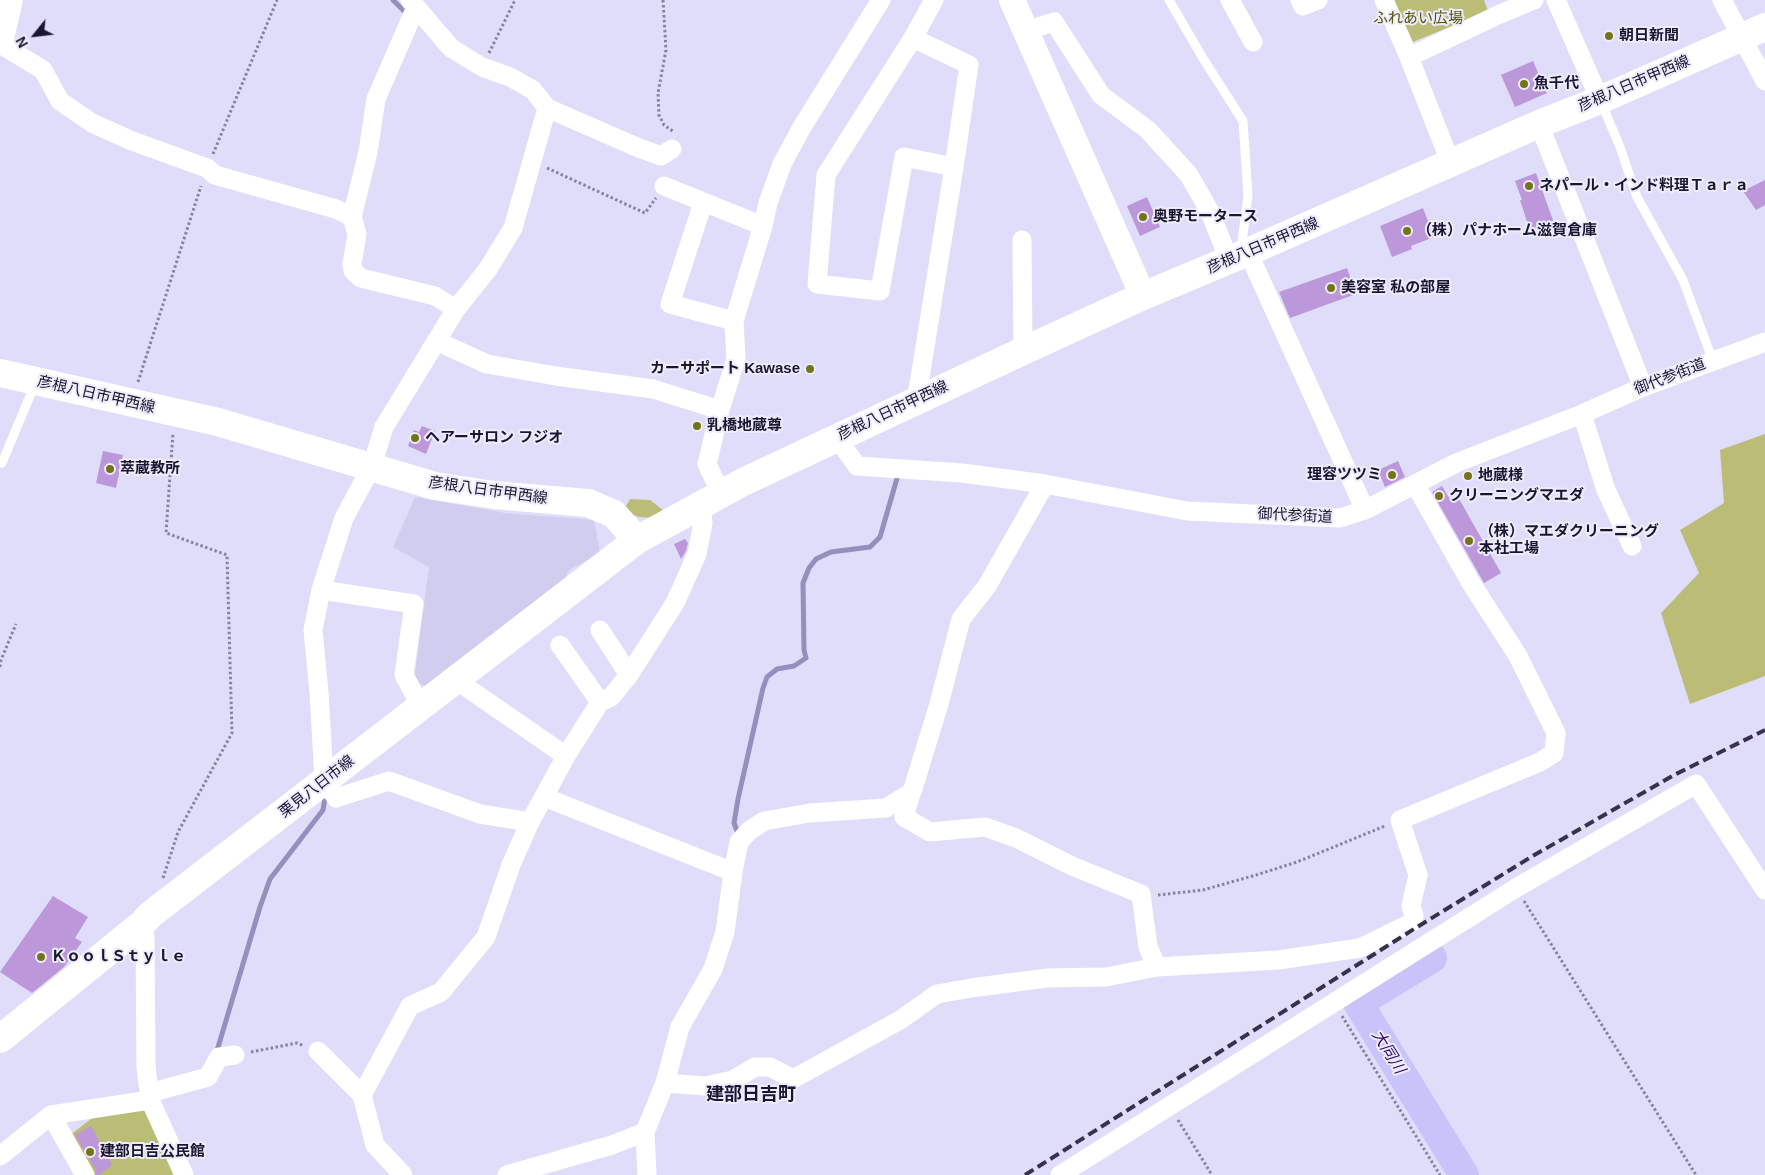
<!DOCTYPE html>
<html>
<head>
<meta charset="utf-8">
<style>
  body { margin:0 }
  #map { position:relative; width:1765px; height:1175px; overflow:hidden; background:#e0ddfb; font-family:Helvetica,sans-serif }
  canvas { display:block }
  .north { position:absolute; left:10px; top:10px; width:50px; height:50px; -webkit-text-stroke:4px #edecfc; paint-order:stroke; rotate:241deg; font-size:14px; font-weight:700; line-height:20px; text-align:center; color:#1a1630 }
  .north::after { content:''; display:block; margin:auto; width:18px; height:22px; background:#1a1630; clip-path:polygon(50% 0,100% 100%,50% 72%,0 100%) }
</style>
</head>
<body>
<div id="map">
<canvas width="1765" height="1175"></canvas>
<div class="north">N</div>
</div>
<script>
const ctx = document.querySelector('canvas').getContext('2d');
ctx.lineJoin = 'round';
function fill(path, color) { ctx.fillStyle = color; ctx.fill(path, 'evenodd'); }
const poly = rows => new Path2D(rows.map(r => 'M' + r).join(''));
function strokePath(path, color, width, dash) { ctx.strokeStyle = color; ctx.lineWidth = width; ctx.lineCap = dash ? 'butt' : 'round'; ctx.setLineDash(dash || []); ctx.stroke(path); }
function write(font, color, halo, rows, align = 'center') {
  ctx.font = font + ' Helvetica,"Noto Sans JP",sans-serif'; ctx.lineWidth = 4; ctx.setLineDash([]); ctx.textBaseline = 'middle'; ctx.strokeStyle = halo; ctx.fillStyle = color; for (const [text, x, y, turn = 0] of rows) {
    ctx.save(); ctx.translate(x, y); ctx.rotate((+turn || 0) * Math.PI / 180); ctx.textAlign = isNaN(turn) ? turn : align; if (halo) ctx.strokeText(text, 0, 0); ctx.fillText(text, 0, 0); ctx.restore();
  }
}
fill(poly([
  [415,497,505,513,594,520,600,553,569,570,561,587,429,688,414,681,429,567,393,547]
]), '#d0cdee');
fill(poly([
  [1391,0,1484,0,1488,11,1408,44],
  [1765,434,1765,676,1690,704,1661,613,1699,573,1680,530,1724,503,1720,450],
  [630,499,650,500,663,510,653,518,639,517,631,514,625,508],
  [144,1105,176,1175,88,1175,66,1138,91,1119]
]), '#bbbc75');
strokePath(poly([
  [393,0,404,11],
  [739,836,734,823,738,799,763,688,767,677,777,669,794,666,806,658,804,650,803,583,809,568,816,559,831,552,870,547,880,537,898,475],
  [216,1054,260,907,270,879,323,810,325,798]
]), '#948fbc', 5);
strokePath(poly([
  [1432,958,1358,1003,1464,1175]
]), '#c8c3f8', 30);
fill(poly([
  [1533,61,1547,93,1515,107,1501,75],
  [1536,173,1554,223,1530,231,1520,200,1522,200,1515,181],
  [1765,180,1765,205,1756,210,1743,191],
  [1147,197,1160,227,1140,236,1127,206],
  [1423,208,1434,237,1411,246,1412,249,1392,257,1380,226],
  [1347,268,1356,294,1290,318,1279,292],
  [422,426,435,431,426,454,408,446,414,430,419,432],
  [103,451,123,455,116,488,96,483],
  [1398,461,1405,477,1385,487,1378,470],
  [1442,486,1451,501,1458,497,1501,573,1484,583,1432,492],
  [685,539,688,543,686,551,681,559,674,544],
  [53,896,88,917,75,938,82,942,64,967,32,993,0,972],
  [91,1126,112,1165,99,1175,96,1175,95,1169,75,1135]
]), '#bc97da');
strokePath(poly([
  [663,0,666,50,658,93,659,115,664,125,674,132],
  [489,53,515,0],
  [213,154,277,0],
  [547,168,645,213,656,198],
  [138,382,201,186],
  [0,667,1,660,16,624],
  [163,878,178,832,232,733,227,555,166,533,173,433],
  [1158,895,1203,890,1256,875,1297,862,1385,826],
  [1524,901,1696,1175],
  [1342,1016,1440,1175],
  [251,1052,297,1043,304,1046],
  [1178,1120,1212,1175]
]), '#87839f', 3, [2.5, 2.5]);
strokePath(poly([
  [1169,0,1204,60,1243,121,1248,196,1242,242,1247,250],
  [1601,102,1620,147,1637,197,1683,280,1713,361],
  [2,463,35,384]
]), '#fff', 9);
strokePath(poly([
  [410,0,451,48,482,67,510,77,533,90,547,108,513,228,488,269,456,309,384,427,372,466,344,518,321,590,313,630,319,692,324,780,336,798,389,781,480,814,530,822],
  [1230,0,1253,42],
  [1300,0,1303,6,1318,0],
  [1384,0,1409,57,1451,164],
  [1556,0,1600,100],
  [1722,0,1765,81],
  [1025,31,1054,22,1101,95,1148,130,1189,175,1210,212,1229,260],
  [913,38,969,65,954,167],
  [0,44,43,70,60,101,92,123,132,141,207,168,215,175,336,209,352,217,357,234,352,264,353,271,361,278,435,296,456,309],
  [1409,57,1500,14,1534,0],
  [547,108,639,148,661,156,672,149],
  [1539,124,1643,387],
  [664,186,763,226],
  [703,203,670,304,734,321],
  [352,217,368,152,376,99,416,7],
  [1022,240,1023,351],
  [1248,252,1365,510],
  [436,341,487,364,556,376,653,389,720,410],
  [919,399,918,390,954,167,904,157,880,291,817,284,826,175,913,38,934,0],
  [1582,414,1606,490,1632,546],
  [837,438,857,466,962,473,1045,484,1187,511,1340,518,1365,510,1456,463,1582,414,1643,387,1765,342],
  [721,494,707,464,720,410,736,359,734,321,763,226,768,203,782,164,802,127,881,0],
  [321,590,414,604,404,675,421,707],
  [600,630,629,675],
  [560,645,600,702],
  [456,680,566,756],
  [544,797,733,872],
  [142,924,145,938,146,1067,150,1100,184,1175],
  [1157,967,1278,960,1360,948,1411,923,1414,916,1411,906,1418,875,1400,820,1540,762,1554,753,1556,733,1518,656,1471,583,1415,484],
  [318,1051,362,1095],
  [665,1083,705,1086,733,1080,755,1067,770,1067,793,1079,900,1020,937,994,971,988,1047,978,1106,977,1157,967,1148,947,1141,894,1072,866,1016,838,985,827,930,832,904,817,911,793],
  [149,1093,208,1077,219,1057,235,1055],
  [51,1115,85,1175],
  [645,1132,647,1175],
  [0,1156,51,1115,150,1100],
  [403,1175,375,1145,362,1095,410,1006,441,992,486,937,511,865,530,822,566,756,600,702,611,697,629,675,675,603,697,554,703,523,701,504],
  [507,1175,612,1145,645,1132,665,1083,680,1027,713,969,725,932,733,872,739,842,749,831,764,821,810,813,886,808,912,792,939,704,961,619,987,586,1045,484],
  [1060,1175,1516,888,1696,784,1765,890]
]), '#fff', 19);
strokePath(poly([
  [1012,0,1143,296],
  [0,42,10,0]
]), '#fff', 26);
strokePath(poly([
  [0,373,218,422,435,486,494,495,588,503,614,514,637,540],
  [0,1039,142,924,150,915,637,540,743,482,1023,351,1143,296,1248,252,1539,124,1600,100,1765,27]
]), '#fff', 28);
strokePath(poly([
  [1025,1175,1414,929,1531,857,1674,775,1765,730]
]), '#36324d', 4, [10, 5]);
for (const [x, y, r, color] of [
  [1609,36,5,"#747317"],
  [1524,84,5,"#747317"],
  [1529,186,5,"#747317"],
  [1143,217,5,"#747317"],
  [1407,231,5,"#747317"],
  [1331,288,5,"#747317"],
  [810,369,5,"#747317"],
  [697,426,5,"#747317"],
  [415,438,5,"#747317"],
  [110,469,5,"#747317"],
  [1392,475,5,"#747317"],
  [1468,476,5,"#747317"],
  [1439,496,5,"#747317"],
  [1469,541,5,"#747317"],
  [41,957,5,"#747317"],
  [90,1152,5,"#747317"]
]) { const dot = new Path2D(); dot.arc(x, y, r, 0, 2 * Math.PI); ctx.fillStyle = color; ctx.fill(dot); strokePath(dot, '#edecfc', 2); }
write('15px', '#535203', '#edecfc', [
  ["ふれあい広場",1418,19]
]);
write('bold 15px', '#1a1630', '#edecfc', [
  ["朝日新聞",1619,36],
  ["魚千代",1534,84],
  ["ネパール・インド料理Ｔａｒａ",1539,186],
  ["奥野モータース",1153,217],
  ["（株）パナホーム滋賀倉庫",1417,231],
  ["美容室 私の部屋",1341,288],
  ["カーサポート Kawase",800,369,"right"],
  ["乳橋地蔵尊",707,426],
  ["ヘアーサロン フジオ",425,438],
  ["萃蔵教所",120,469],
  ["理容ツツミ",1382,475,"right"],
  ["地蔵様",1478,476],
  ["クリーニングマエダ",1449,496],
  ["（株）マエダクリーニング",1479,532],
  ["本社工場",1479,549],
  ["ＫｏｏｌＳｔｙｌｅ",51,957],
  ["建部日吉公民館",100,1152]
], 'left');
write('15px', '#1a1630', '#edecfc', [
  ["彦根八日市甲西線",1634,84,-23],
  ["彦根八日市甲西線",1263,246,-23],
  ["御代参街道",1670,377,-21],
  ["彦根八日市甲西線",96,395,13],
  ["彦根八日市甲西線",893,411,-25],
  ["彦根八日市甲西線",488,491,8],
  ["御代参街道",1295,516,3],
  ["栗見八日市線",317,787,-38]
]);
write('italic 16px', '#2f0a6f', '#edecfc', [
  ["大同川",1388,1052,58]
]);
write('bold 18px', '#1a1630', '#edecfc', [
  ["建部日吉町",751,1095]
]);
</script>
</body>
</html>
